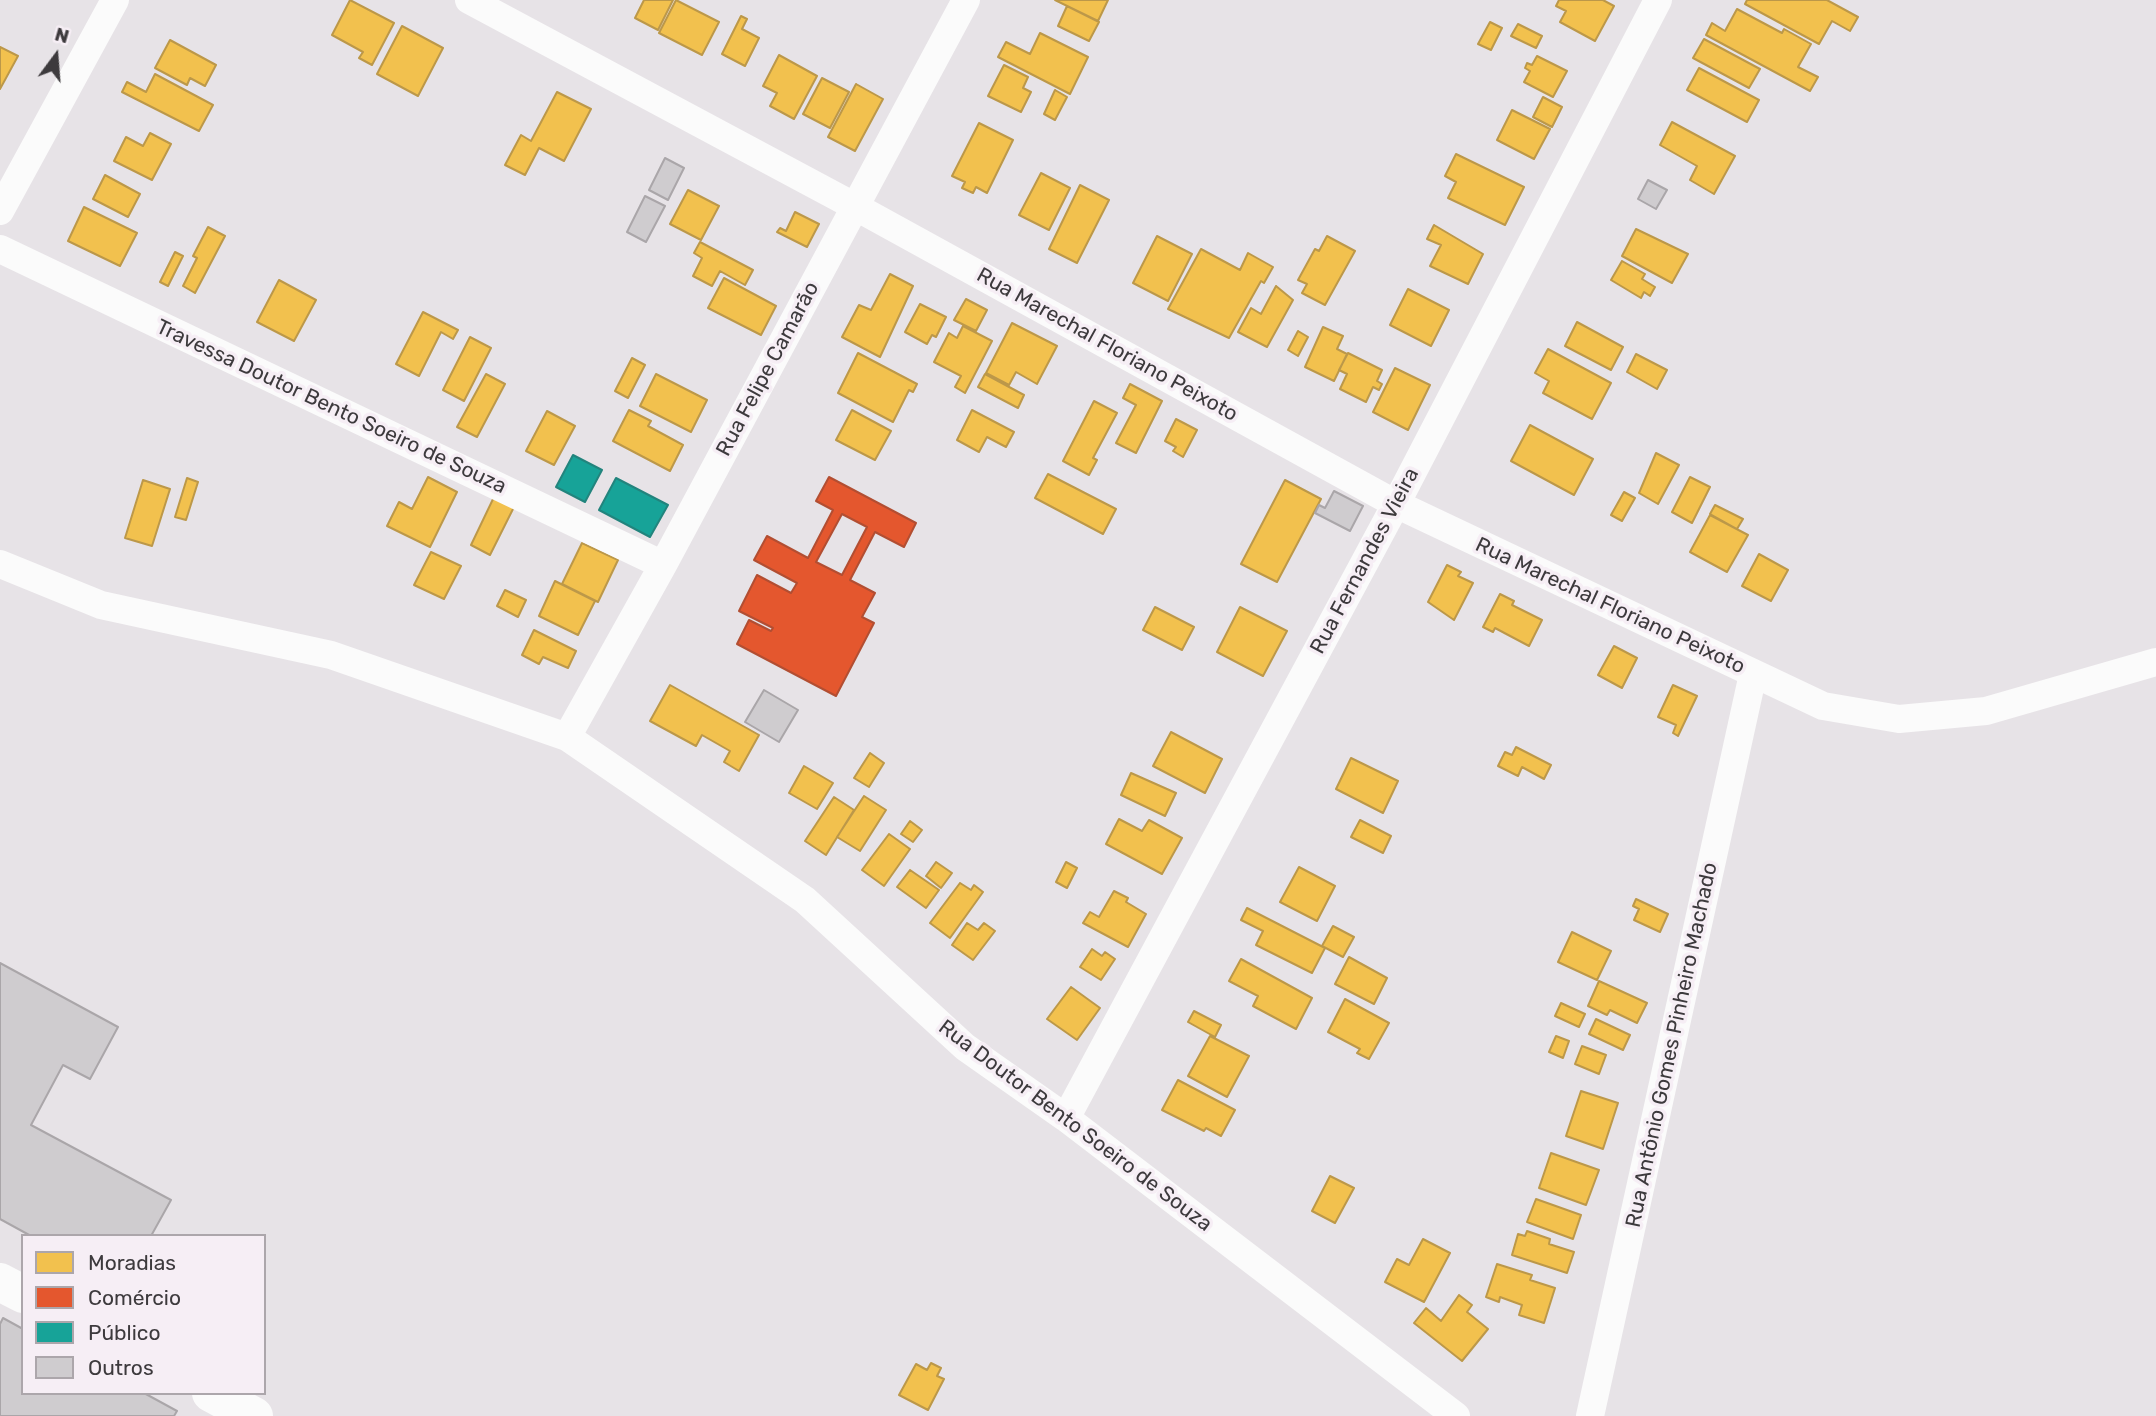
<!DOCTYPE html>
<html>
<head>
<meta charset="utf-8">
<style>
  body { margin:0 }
  #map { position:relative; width:2156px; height:1416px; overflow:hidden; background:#e7e3e7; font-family:Rubik,sans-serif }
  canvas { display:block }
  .legend { position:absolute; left:21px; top:1234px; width:245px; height:161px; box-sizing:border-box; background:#f6eef5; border:2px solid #aca6ab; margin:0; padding:9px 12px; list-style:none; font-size:21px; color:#3d3a3d }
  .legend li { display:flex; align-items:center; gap:14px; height:35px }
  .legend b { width:35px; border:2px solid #aca6ab }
  .north { position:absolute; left:21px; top:21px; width:70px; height:70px; -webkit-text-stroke:5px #f6eef5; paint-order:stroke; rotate:16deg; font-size:19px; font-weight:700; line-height:28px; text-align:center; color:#3d3a3d }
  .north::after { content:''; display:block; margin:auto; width:24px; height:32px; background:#3d3a3d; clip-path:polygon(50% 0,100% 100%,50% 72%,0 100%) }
</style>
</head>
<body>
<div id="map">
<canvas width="2156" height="1416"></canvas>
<ul class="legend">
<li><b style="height:19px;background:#f2c14e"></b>Moradias</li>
<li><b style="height:19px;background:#e4572e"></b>Comércio</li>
<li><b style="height:19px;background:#17a398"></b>Público</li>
<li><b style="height:19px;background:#cfcccf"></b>Outros</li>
</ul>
<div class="north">N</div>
</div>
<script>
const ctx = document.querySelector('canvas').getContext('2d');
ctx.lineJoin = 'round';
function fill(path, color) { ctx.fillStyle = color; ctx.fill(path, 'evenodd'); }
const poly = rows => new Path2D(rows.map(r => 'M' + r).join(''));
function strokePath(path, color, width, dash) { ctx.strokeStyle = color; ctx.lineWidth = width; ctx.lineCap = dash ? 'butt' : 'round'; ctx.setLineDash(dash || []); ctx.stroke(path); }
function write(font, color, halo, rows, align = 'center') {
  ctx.font = font + ' Rubik,sans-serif'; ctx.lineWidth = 7; ctx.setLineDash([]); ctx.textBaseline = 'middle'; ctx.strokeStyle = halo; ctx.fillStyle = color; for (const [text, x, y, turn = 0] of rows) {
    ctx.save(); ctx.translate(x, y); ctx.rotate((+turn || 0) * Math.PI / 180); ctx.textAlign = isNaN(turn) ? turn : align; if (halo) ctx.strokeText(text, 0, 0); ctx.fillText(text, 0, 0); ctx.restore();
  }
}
const homes = poly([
  [350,0,394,23,372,65,359,58,363,52,332,35,350,0],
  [644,0,673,0,658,30,635,18,644,0],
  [676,0,719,22,702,55,659,33,676,0],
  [1055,0,1108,0,1098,21,1055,0],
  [1559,0,1603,0,1614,6,1595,41,1560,22,1566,11,1556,6,1559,0],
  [1747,0,1827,0,1858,17,1850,31,1832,21,1819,44,1745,4,1747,0],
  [1067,6,1099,22,1089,41,1058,26,1067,6],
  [1737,9,1782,33,1784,29,1811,44,1798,67,1818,77,1810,91,1706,35,1712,23,1725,31,1737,9],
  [741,16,747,19,742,29,759,38,745,66,722,54,741,16],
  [1490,22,1502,28,1491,50,1478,44,1490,22],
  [1518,24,1542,36,1536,48,1511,36,1518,24],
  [402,26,443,48,418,96,377,74,402,26],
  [1040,33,1088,57,1070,94,998,57,1006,42,1030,54,1040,33],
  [1704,39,1760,69,1749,88,1693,58,1704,39],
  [170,40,216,65,205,86,190,78,187,85,155,68,170,40],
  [0,47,18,56,0,89,0,47],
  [779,55,817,76,794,119,770,106,777,93,763,86,779,55],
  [1537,56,1567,71,1553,97,1524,82,1530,71,1525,68,1527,63,1532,65,1537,56],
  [1004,65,1028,77,1023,88,1031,92,1021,112,988,96,1004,65],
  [1699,68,1759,100,1747,122,1687,90,1699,68],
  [155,74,213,105,199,131,122,92,127,82,146,92,155,74],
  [822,78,849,92,830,128,803,114,822,78],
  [856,84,883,99,855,151,828,137,856,84],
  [1055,90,1067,97,1055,120,1044,114,1055,90],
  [557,92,591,109,564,161,539,148,525,175,505,165,521,135,531,141,557,92],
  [1543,97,1562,107,1552,127,1533,117,1543,97],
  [1512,110,1550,129,1534,159,1497,140,1512,110],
  [1672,122,1735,156,1714,194,1690,180,1697,166,1660,145,1672,122],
  [979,123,1013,140,987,193,976,187,973,193,962,188,965,182,952,176,979,123],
  [150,133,171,144,152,180,114,161,126,137,143,146,150,133],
  [1456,154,1524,187,1505,225,1448,198,1456,182,1445,176,1456,154],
  [1041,173,1070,188,1049,230,1019,215,1041,173],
  [105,175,140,194,128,217,93,199,105,175],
  [1080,185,1109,200,1077,263,1049,249,1080,185],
  [688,190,719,206,701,240,670,224,688,190],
  [84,207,137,233,120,266,68,241,84,207],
  [795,212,819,224,807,247,777,232,780,228,786,231,795,212],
  [1434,225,1483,254,1468,284,1430,266,1441,245,1427,239,1434,225],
  [208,227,225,236,195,293,183,286,197,258,193,256,208,227],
  [1636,229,1688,254,1672,283,1622,256,1636,229],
  [1157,236,1192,254,1168,301,1133,283,1157,236],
  [1327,236,1355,251,1325,305,1302,293,1307,284,1298,280,1315,249,1319,251,1327,236],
  [700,242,753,270,745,285,720,271,712,286,693,276,702,258,694,253,700,242],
  [1201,249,1240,270,1248,253,1273,267,1264,283,1261,281,1229,338,1168,309,1201,249],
  [175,252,183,256,168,286,160,282,175,252],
  [1622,261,1645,274,1642,279,1655,287,1650,296,1644,292,1641,298,1611,280,1622,261],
  [890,274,913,286,880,357,842,337,859,305,871,310,890,274],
  [724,278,776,306,761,335,708,308,724,278],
  [279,280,316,300,294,341,257,322,279,280],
  [1276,286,1293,300,1267,347,1238,332,1251,308,1261,314,1276,286],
  [1408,289,1449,310,1431,346,1390,325,1408,289],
  [966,299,987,310,976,331,954,320,966,299],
  [920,304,946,317,936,337,932,335,927,344,905,332,920,304],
  [423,312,458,330,453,339,441,332,419,376,396,364,423,312],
  [1577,322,1623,347,1611,370,1565,346,1577,322],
  [1012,323,1057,346,1037,384,1016,372,1009,385,986,373,1012,323],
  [963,326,992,341,965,393,955,387,961,376,934,362,949,333,957,338,963,326],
  [1323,327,1343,336,1337,349,1347,354,1334,381,1305,367,1323,327],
  [1298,331,1308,337,1298,356,1288,350,1298,331],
  [470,337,491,348,464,401,443,390,470,337],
  [1548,349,1611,383,1592,419,1543,393,1549,381,1535,373,1548,349],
  [858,353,917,384,913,392,909,390,893,422,838,393,858,353],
  [1348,353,1382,370,1377,381,1382,384,1379,390,1373,387,1366,402,1340,389,1347,374,1339,370,1348,353],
  [1636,354,1667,370,1657,389,1627,372,1636,354],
  [632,358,645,365,628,398,615,391,632,358],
  [1395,368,1430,385,1408,430,1373,412,1395,368],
  [486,374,505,384,477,437,457,427,486,374],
  [656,374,707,400,691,432,640,406,656,374],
  [985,374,1024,395,1018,408,978,387,985,374],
  [1130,384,1162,401,1136,453,1116,443,1136,405,1123,398,1130,384],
  [1094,401,1117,413,1093,458,1097,460,1089,475,1063,461,1094,401],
  [629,410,651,421,648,426,683,445,670,471,613,441,629,410],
  [852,410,891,431,875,460,836,440,852,410],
  [972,410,1014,432,1006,447,987,437,979,452,957,440,972,410],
  [547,411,575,426,554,465,526,451,547,411],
  [1176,419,1197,430,1183,457,1173,451,1176,447,1165,441,1176,419],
  [1530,425,1593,459,1574,495,1511,461,1530,425],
  [1656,453,1679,465,1658,504,1639,493,1656,453],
  [1048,474,1116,509,1103,534,1035,498,1048,474],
  [428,477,457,492,430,547,387,526,399,502,412,509,428,477],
  [1690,477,1710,487,1692,523,1672,512,1690,477],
  [187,478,198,482,186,520,175,517,187,478],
  [143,480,170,489,152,546,125,538,143,480],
  [1285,480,1321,499,1277,582,1241,564,1285,480],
  [1624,492,1635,498,1622,521,1611,515,1624,492],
  [494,497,514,507,490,555,471,545,494,497],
  [1715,505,1743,519,1737,529,1710,514,1715,505],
  [1710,515,1748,535,1727,572,1690,552,1710,515],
  [582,543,618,560,598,602,562,584,582,543],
  [431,552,461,566,444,599,414,585,431,552],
  [1759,554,1788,570,1771,601,1742,586,1759,554],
  [1447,565,1461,572,1458,576,1473,583,1454,620,1428,602,1447,565],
  [555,581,595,601,578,635,539,616,555,581],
  [505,590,526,600,518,617,497,606,505,590],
  [1500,594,1514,601,1512,605,1542,620,1529,646,1495,628,1493,632,1483,627,1500,594],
  [1155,607,1194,627,1182,650,1143,630,1155,607],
  [1240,607,1287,631,1263,676,1217,652,1240,607],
  [534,630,576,651,568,668,543,657,539,664,522,655,534,630],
  [1614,646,1637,658,1622,688,1598,675,1614,646],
  [670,685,759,735,739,771,724,762,730,751,702,735,696,746,650,721,670,685],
  [1673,685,1697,696,1678,736,1673,733,1676,725,1658,717,1673,685],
  [1171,732,1222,759,1205,793,1153,766,1171,732],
  [1516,747,1551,765,1544,779,1522,767,1518,776,1498,766,1505,752,1512,755,1516,747],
  [870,753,884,763,869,787,854,778,870,753],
  [1351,758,1398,781,1383,813,1336,789,1351,758],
  [804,766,833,783,817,809,789,793,804,766],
  [1131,773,1176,793,1165,816,1121,795,1131,773],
  [864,796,886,810,860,851,837,837,864,796],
  [834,797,854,810,826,855,805,841,834,797],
  [1119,819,1142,831,1149,820,1182,838,1162,874,1106,844,1119,819],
  [1360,820,1391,836,1383,853,1351,837,1360,820],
  [910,821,922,830,913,842,901,834,910,821],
  [889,834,910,849,884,886,862,870,889,834],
  [936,862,952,873,941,888,926,876,936,862],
  [1066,862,1077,868,1067,888,1056,882,1066,862],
  [1299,867,1335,886,1317,921,1280,902,1299,867],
  [910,870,939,890,926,908,897,887,910,870],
  [960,883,971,890,974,885,983,892,950,938,930,923,960,883],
  [1114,891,1128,898,1126,902,1146,914,1128,947,1083,923,1090,912,1099,917,1114,891],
  [1636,899,1668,914,1660,932,1634,920,1639,909,1633,906,1636,899],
  [1247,908,1325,948,1312,973,1256,945,1263,931,1241,920,1247,908],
  [967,923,978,930,984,923,995,931,973,960,952,945,967,923],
  [1333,926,1354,937,1343,957,1322,946,1333,926],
  [1572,932,1611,951,1597,980,1558,962,1572,932],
  [1092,949,1102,956,1105,952,1115,959,1101,980,1080,967,1092,949],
  [1349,957,1387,978,1374,1004,1335,984,1349,957],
  [1241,959,1312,998,1296,1029,1253,1006,1258,996,1229,981,1241,959],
  [1599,981,1647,1003,1637,1023,1610,1010,1607,1015,1588,1006,1599,981],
  [1071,987,1100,1008,1077,1040,1047,1019,1071,987],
  [1345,999,1389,1023,1369,1059,1357,1053,1360,1049,1328,1032,1345,999],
  [1561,1003,1585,1014,1579,1027,1555,1016,1561,1003],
  [1194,1011,1221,1025,1215,1037,1188,1022,1194,1011],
  [1596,1019,1630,1035,1623,1050,1589,1034,1596,1019],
  [1210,1036,1249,1056,1227,1097,1188,1076,1210,1036],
  [1556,1036,1569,1041,1563,1058,1549,1052,1556,1036],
  [1582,1046,1606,1055,1599,1074,1575,1064,1582,1046],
  [1178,1080,1235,1110,1221,1136,1206,1128,1204,1131,1162,1110,1178,1080],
  [1581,1091,1618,1103,1603,1149,1566,1136,1581,1091],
  [1551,1153,1599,1170,1586,1205,1539,1188,1551,1153],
  [1330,1176,1354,1188,1335,1223,1312,1211,1330,1176],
  [1536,1199,1581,1215,1573,1239,1527,1222,1536,1199],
  [1527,1231,1550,1239,1549,1244,1574,1252,1567,1273,1512,1255,1518,1234,1525,1236,1527,1231],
  [1423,1239,1450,1253,1424,1302,1385,1282,1397,1259,1409,1265,1423,1239],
  [1497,1264,1532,1275,1530,1280,1555,1288,1544,1323,1519,1315,1522,1305,1500,1297,1499,1302,1486,1297,1497,1264],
  [1459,1295,1472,1305,1467,1312,1488,1329,1462,1361,1414,1323,1426,1308,1441,1321,1459,1295],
  [931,1363,941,1368,937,1376,944,1379,928,1410,899,1395,916,1364,927,1370,931,1363]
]);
fill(homes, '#f2c14e');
strokePath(homes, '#bc9849', 2);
const shops = poly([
  [829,477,916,523,904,547,875,532,850,580,875,593,862,617,874,623,836,696,737,644,749,620,771,631,773,628,739,611,757,575,791,593,797,583,754,560,767,536,808,558,833,510,816,501,829,477],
  [842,514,867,527,842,575,816,562,842,514]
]);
fill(shops, '#e4572e');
strokePath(shops, '#b24e32', 2);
const public = poly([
  [573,455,602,470,585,502,556,487,573,455],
  [616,478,668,505,650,537,599,510,616,478]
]);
fill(public, '#17a398');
strokePath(public, '#22847d', 2);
const building = poly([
  [665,158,684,168,668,200,649,190,665,158],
  [1648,180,1667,190,1656,209,1638,199,1648,180],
  [645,196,665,206,646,242,627,232,645,196],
  [1334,491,1363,506,1350,531,1315,513,1319,505,1325,508,1334,491],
  [764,690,798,710,779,742,745,722,764,690],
  [0,963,118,1027,90,1079,63,1065,31,1125,171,1200,151,1236,31,1236,0,1219,0,963],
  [3,1318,23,1329,23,1393,144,1393,177,1411,174,1416,0,1416,0,1324,3,1318]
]);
fill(building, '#cfcccf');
strokePath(building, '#aaa6a9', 2);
strokePath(poly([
  [469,0,856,207,1396,504,1823,706,1899,719,1986,711,2156,662],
  [0,211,115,0],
  [0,249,663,565],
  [0,564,101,605,331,655,567,737,805,900,965,1047,1066,1118,1456,1416],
  [567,737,663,565,966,0],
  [1066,1118,1396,504,1658,0],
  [1590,1416,1753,674]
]), '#fbfbfb', 28);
strokePath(poly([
  [0,1282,23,1294],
  [211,1393,254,1416]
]), '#fbfbfb', 38);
write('21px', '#3d3a3d', '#f6eef5', [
  ["Rua Marechal Floriano Peixoto",1107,345,29],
  ["Rua Felipe Camarão",768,369,-62],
  ["Travessa Doutor Bento Soeiro de Souza",331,407,25],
  ["Rua Fernandes Vieira",1365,561,-62],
  ["Rua Marechal Floriano Peixoto",1610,606,25],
  ["Rua Antônio Gomes Pinheiro Machado",1672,1045,-78],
  ["Rua Doutor Bento Soeiro de Souza",1075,1126,37]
]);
</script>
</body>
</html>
